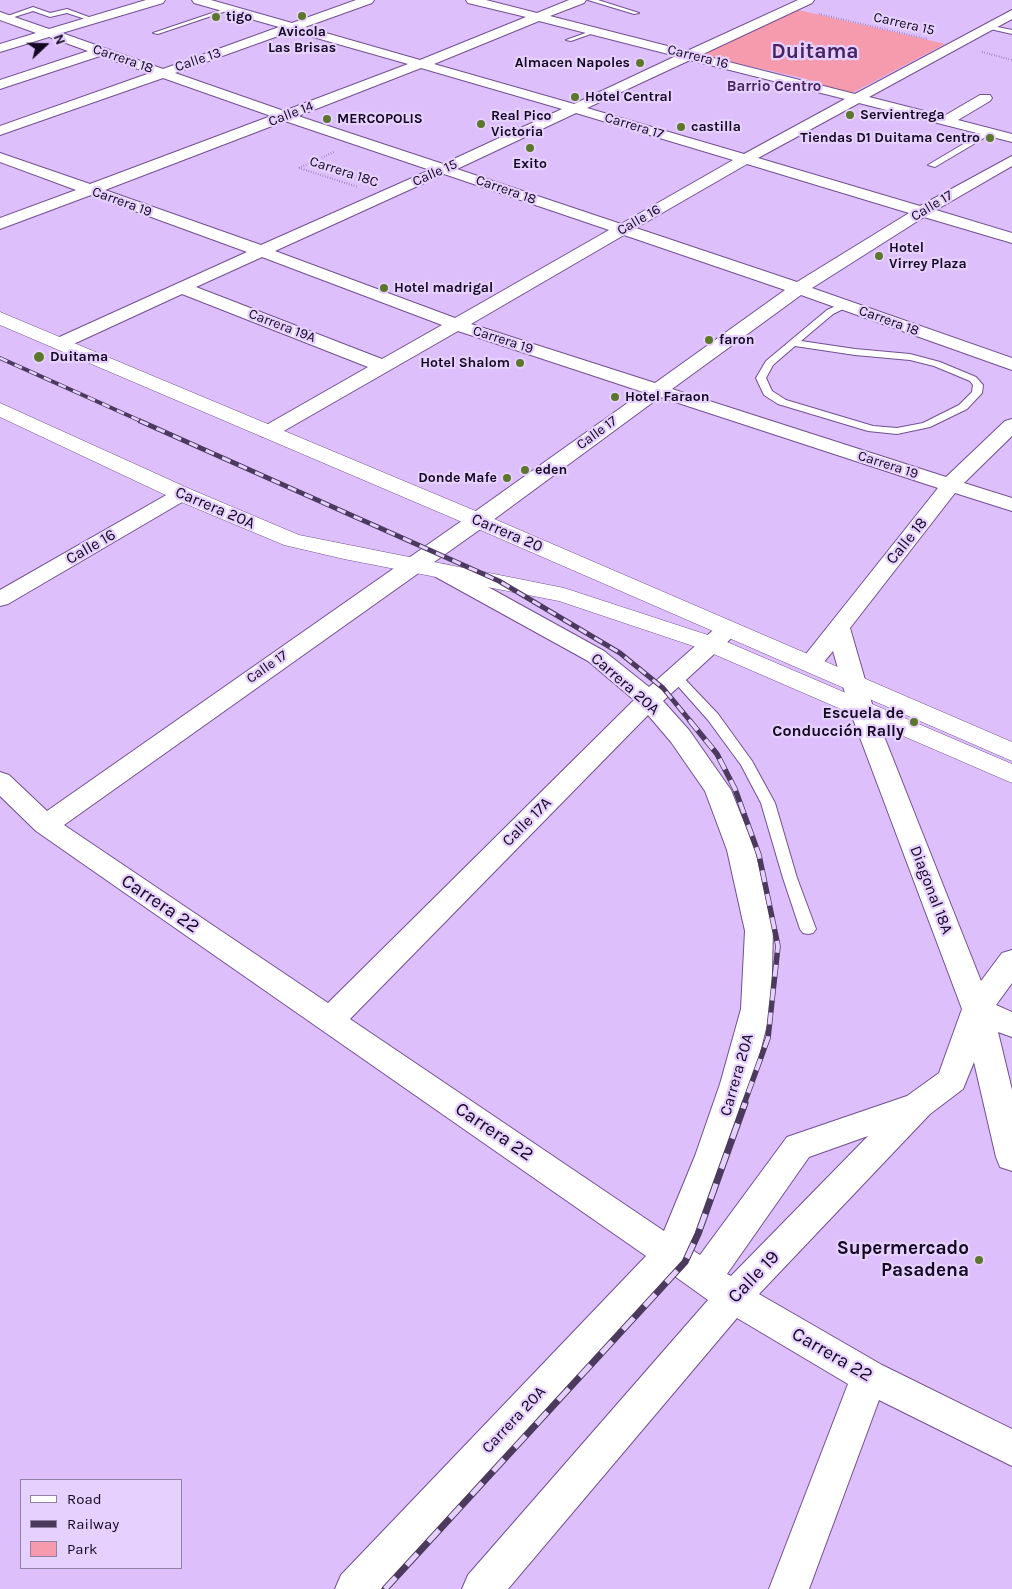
<!DOCTYPE html>
<html>
<head>
<meta charset="utf-8">
<style>
  body { margin:0 }
  #map { position:relative; width:1012px; height:1589px; overflow:hidden; background:#dcbffb; font-family:Karla,sans-serif }
  canvas { display:block }
  .legend { position:absolute; left:20px; top:1479px; width:162px; height:90px; box-sizing:border-box; background:#e6d0fe; border:1px solid #9280a6; margin:0; padding:6px 9px; list-style:none; font-size:15px; color:#140721 }
  .legend li { display:flex; align-items:center; gap:10px; height:25px }
  .legend b { width:25px; border:1px solid #9280a6 }
  .north { position:absolute; left:20px; top:20px; width:50px; height:50px; -webkit-text-stroke:4px #e6d0fe; paint-order:stroke; rotate:69deg; font-size:14px; font-weight:700; line-height:20px; text-align:center; color:#140721 }
  .north::after { content:''; display:block; margin:auto; width:18px; height:22px; background:#140721; clip-path:polygon(50% 0,100% 100%,50% 72%,0 100%) }
</style>
</head>
<body>
<div id="map">
<canvas width="1012" height="1589"></canvas>
<ul class="legend">
<li><b style="height:6px;background:#fff"></b>Road</li>
<li><b style="height:6px;background:#4c3a5e"></b>Railway</li>
<li><b style="height:14px;background:#f69bae"></b>Park</li>
</ul>
<div class="north">N</div>
</div>
<script>
const ctx = document.querySelector('canvas').getContext('2d');
ctx.lineJoin = 'round';
function fill(path, color) { ctx.fillStyle = color; ctx.fill(path, 'evenodd'); }
const poly = rows => new Path2D(rows.map(r => 'M' + r).join(''));
function strokePath(path, color, width, dash) { ctx.strokeStyle = color; ctx.lineWidth = width; ctx.lineCap = dash ? 'butt' : 'round'; ctx.setLineDash(dash || []); ctx.stroke(path); }
function write(font, color, halo, rows, align = 'center') {
  ctx.font = font + ' Karla,sans-serif'; ctx.lineWidth = 4.5; ctx.setLineDash([]); ctx.textBaseline = 'middle'; ctx.strokeStyle = halo; ctx.fillStyle = color; for (const [text, x, y, turn = 0] of rows) {
    ctx.save(); ctx.translate(x, y); ctx.rotate((+turn || 0) * Math.PI / 180); ctx.textAlign = isNaN(turn) ? turn : align; if (halo) ctx.strokeText(text, 0, 0); ctx.fillText(text, 0, 0); ctx.restore();
  }
}
fill(poly([
  [794,9,945,44,852,93,814,83,807,79,700,55]
]), '#f69bae');
const lane = poly([
  [588,0,598,0,639,13,634,14,588,0],
  [33,7,50,13,67,9,97,20,94,22,67,13,50,17,33,11,5,20,2,18,33,7],
  [227,8,232,9,158,34,153,33,227,8],
  [988,25,1012,30,1012,34,986,28,986,26,988,25],
  [594,30,599,31,571,41,566,40,594,30],
  [987,130,994,132,935,167,928,165,987,130],
  [844,302,849,305,847,307,833,314,801,341,855,349,910,354,940,362,976,377,983,385,982,393,967,409,930,427,897,434,868,431,778,404,764,395,756,378,766,361,827,310,844,302],
  [795,346,855,355,910,360,934,366,970,381,973,385,972,392,959,405,923,423,897,428,873,426,786,400,772,391,766,378,773,365,795,346],
  [675,672,679,673,718,714,752,761,775,803,797,878,816,929,813,933,808,934,803,933,800,929,783,878,761,803,741,765,708,720,669,676,675,672]
]);
const street = poly([
  [146,0,165,0,163,3,62,33,163,69,279,27,194,3,192,0,211,0,292,23,356,0,374,0,372,3,305,27,420,60,526,17,468,3,466,0,486,0,537,13,569,0,586,0,584,3,550,16,687,51,798,0,814,0,812,3,701,55,855,94,1012,10,1012,19,869,97,944,116,980,95,990,95,992,98,990,101,958,120,1012,134,1012,142,859,103,758,158,920,206,1012,156,1012,166,936,210,1012,233,1012,243,924,217,812,288,1012,358,1012,370,801,295,672,389,946,477,1005,421,1012,419,1012,436,964,483,1012,498,1012,511,955,493,850,628,874,711,981,981,1002,953,1012,950,1012,983,996,1005,1012,1012,1012,1037,998,1032,1012,1090,1012,1171,1000,1167,996,1157,974,1062,963,1089,930,1114,759,1294,882,1365,1012,1429,1012,1466,879,1400,809,1589,769,1589,848,1384,737,1318,508,1589,462,1589,468,1575,708,1300,673,1275,383,1589,335,1589,341,1575,646,1256,36,831,0,796,0,772,9,775,47,811,473,513,643,392,458,331,275,436,268,438,261,436,258,432,261,428,368,367,182,294,67,347,61,348,55,347,52,343,55,339,247,252,91,195,0,229,0,218,76,190,0,162,0,153,90,184,271,116,163,78,0,135,0,126,150,73,100,56,0,89,0,80,88,51,49,37,0,52,0,44,36,33,0,20,0,12,49,29,146,0],
  [539,21,676,56,574,104,434,64,539,21],
  [292,31,408,64,284,111,175,73,292,31],
  [690,60,845,99,744,154,587,108,690,60],
  [421,68,562,109,443,164,298,116,421,68],
  [576,113,733,160,621,224,457,169,576,113],
  [285,121,430,170,261,245,105,190,285,121],
  [747,164,909,213,797,282,636,228,747,164],
  [444,174,609,230,455,318,275,251,444,174],
  [624,235,785,290,655,383,471,324,624,235],
  [262,257,442,325,382,359,196,287,262,257],
  [660,397,938,488,798,664,802,669,810,671,818,669,833,651,850,711,962,1009,939,1073,907,1096,787,1137,700,1255,691,1249,727,1156,752,1084,771,1009,773,931,755,850,731,790,689,730,663,701,736,634,740,629,736,624,728,622,720,624,649,687,604,651,450,566,442,564,434,566,431,571,434,576,588,661,634,700,328,1003,64,825,489,523,660,397],
  [648,715,671,742,705,791,727,850,745,931,741,1009,720,1084,695,1156,664,1231,350,1019,648,715],
  [868,1136,731,1276,727,1274,809,1157,868,1136],
  [182,488,189,490,192,494,189,498,8,604,0,606,0,590,175,490,182,488]
]);
const secondary = poly([
  [0,312,478,512,1012,742,1012,761,462,522,0,325,0,312],
  [0,403,190,489,299,535,564,588,720,639,1012,764,1012,783,702,649,559,601,344,559,284,545,174,499,0,417,0,403]
]);
strokePath(lane, '#725093', 2);
strokePath(street, '#725093', 2);
strokePath(secondary, '#725093', 1);
strokePath(poly([
  [819,14,927,39],
  [982,52,1012,60],
  [299,168,358,187],
  [299,168,334,152]
]), '#7b6691', 2, [0.5, 2]);
fill(lane, '#fff');
fill(street, '#fff');
fill(secondary, '#fff');
const railFar3 = poly([
  [0,358,143,422]
]);
const railFar2 = poly([
  [140,421,499,581,620,653,663,688,691,722]
]);
const railFar1 = poly([
  [690,721,717,754,735,789,759,855,778,946,768,1038,744,1104]
]);
const rail = poly([
  [385,1589,685,1262,698,1234,745,1103]
]);
strokePath(railFar3, '#4c3a5e', 4);
strokePath(railFar2, '#4c3a5e', 5);
strokePath(railFar1, '#4c3a5e', 5.5);
strokePath(rail, '#4c3a5e', 7);
strokePath(railFar3, '#e6d0fe', 2.5, [8]);
strokePath(railFar2, '#e6d0fe', 3, [9]);
strokePath(railFar1, '#e6d0fe', 4, [12]);
strokePath(rail, '#e6d0fe', 5, [16]);
for (const [x, y, r, color] of [
  [302,16,5,"#5c772b"],
  [216,17,5,"#5c772b"],
  [640,63,5,"#5c772b"],
  [575,97,5,"#5c772b"],
  [850,115,5,"#5c772b"],
  [327,119,5,"#5c772b"],
  [481,124,5,"#5c772b"],
  [681,127,5,"#5c772b"],
  [990,138,5,"#5c772b"],
  [530,148,5,"#5c772b"],
  [879,256,5,"#5c772b"],
  [384,288,5,"#5c772b"],
  [709,340,5,"#5c772b"],
  [39,357,6,"#5c772b"],
  [520,363,5,"#5c772b"],
  [615,397,5,"#5c772b"],
  [525,470,5,"#5c772b"],
  [507,478,5,"#5c772b"],
  [914,722,5,"#5c772b"],
  [979,1260,5,"#5c772b"]
]) { const dot = new Path2D(); dot.arc(x, y, r, 0, 2 * Math.PI); ctx.fillStyle = color; ctx.fill(dot); strokePath(dot, '#e6d0fe', 2); }
write('bold 14px', '#140721', '#e6d0fe', [
  ["tigo",226,17],
  ["Avicola",302,32,"center"],
  ["Las Brisas",302,48,"center"],
  ["Almacen Napoles",630,63,"right"],
  ["Hotel Central",585,97],
  ["Servientrega",860,115],
  ["Real Pico",491,116],
  ["Victoria",491,132],
  ["MERCOPOLIS",337,119],
  ["castilla",691,127],
  ["Tiendas D1 Duitama Centro",980,138,"right"],
  ["Exito",530,164,"center"],
  ["Hotel",889,248],
  ["Virrey Plaza",889,264],
  ["Hotel madrigal",394,288],
  ["faron",719,340],
  ["Duitama",50,357],
  ["Hotel Shalom",510,363,"right"],
  ["Hotel Faraon",625,397],
  ["eden",535,470],
  ["Donde Mafe",497,478,"right"]
], 'left');
write('14px', '#140721', '#e6d0fe', [
  ["Carrera 15",904,24,13],
  ["Carrera 16",698,57,14],
  ["Carrera 18",123,59,19],
  ["Calle 13",198,60,-19],
  ["Calle 14",291,114,-21],
  ["Carrera 17",634,126,17],
  ["Carrera 18C",344,172,18],
  ["Calle 15",435,173,-24],
  ["Carrera 18",506,190,19],
  ["Carrera 19",122,202,20],
  ["Calle 17",932,206,-31],
  ["Calle 16",639,220,-30],
  ["Carrera 18",889,321,20],
  ["Carrera 19A",282,326,21],
  ["Carrera 19",503,340,18],
  ["Calle 17",597,433,-36],
  ["Carrera 19",888,465,18],
  ["Calle 17",267,667,-35]
]);
write('bold 15px', '#462463', '#e6d0fe', [
  ["Barrio Centro",774,87]
]);
write('16px', '#140721', '#e6d0fe', [
  ["Carrera 20A",215,508,23],
  ["Carrera 20",507,533,23],
  ["Calle 18",907,541,-51],
  ["Calle 16",91,547,-30],
  ["Carrera 20A",625,684,41],
  ["Calle 17A",527,822,-45],
  ["Diagonal 18A",931,890,69],
  ["Carrera 20A",737,1075,-74],
  ["Carrera 20A",514,1420,-47]
]);
write('bold 16px', '#140721', '#e6d0fe', [
  ["Escuela de",904,713],
  ["Conducción Rally",904,731]
], 'right');
write('19px', '#140721', '#e6d0fe', [
  ["Carrera 22",160,904,34],
  ["Carrera 22",494,1132,34],
  ["Calle 19",754,1277,-46],
  ["Carrera 22",832,1355,30]
]);
write('bold 19px', '#140721', '#e6d0fe', [
  ["Supermercado",969,1249],
  ["Pasadena",969,1271]
], 'right');
write('bold 21px', '#462463', '#e6d0fe', [
  ["Duitama",815,52]
]);
</script>
</body>
</html>
